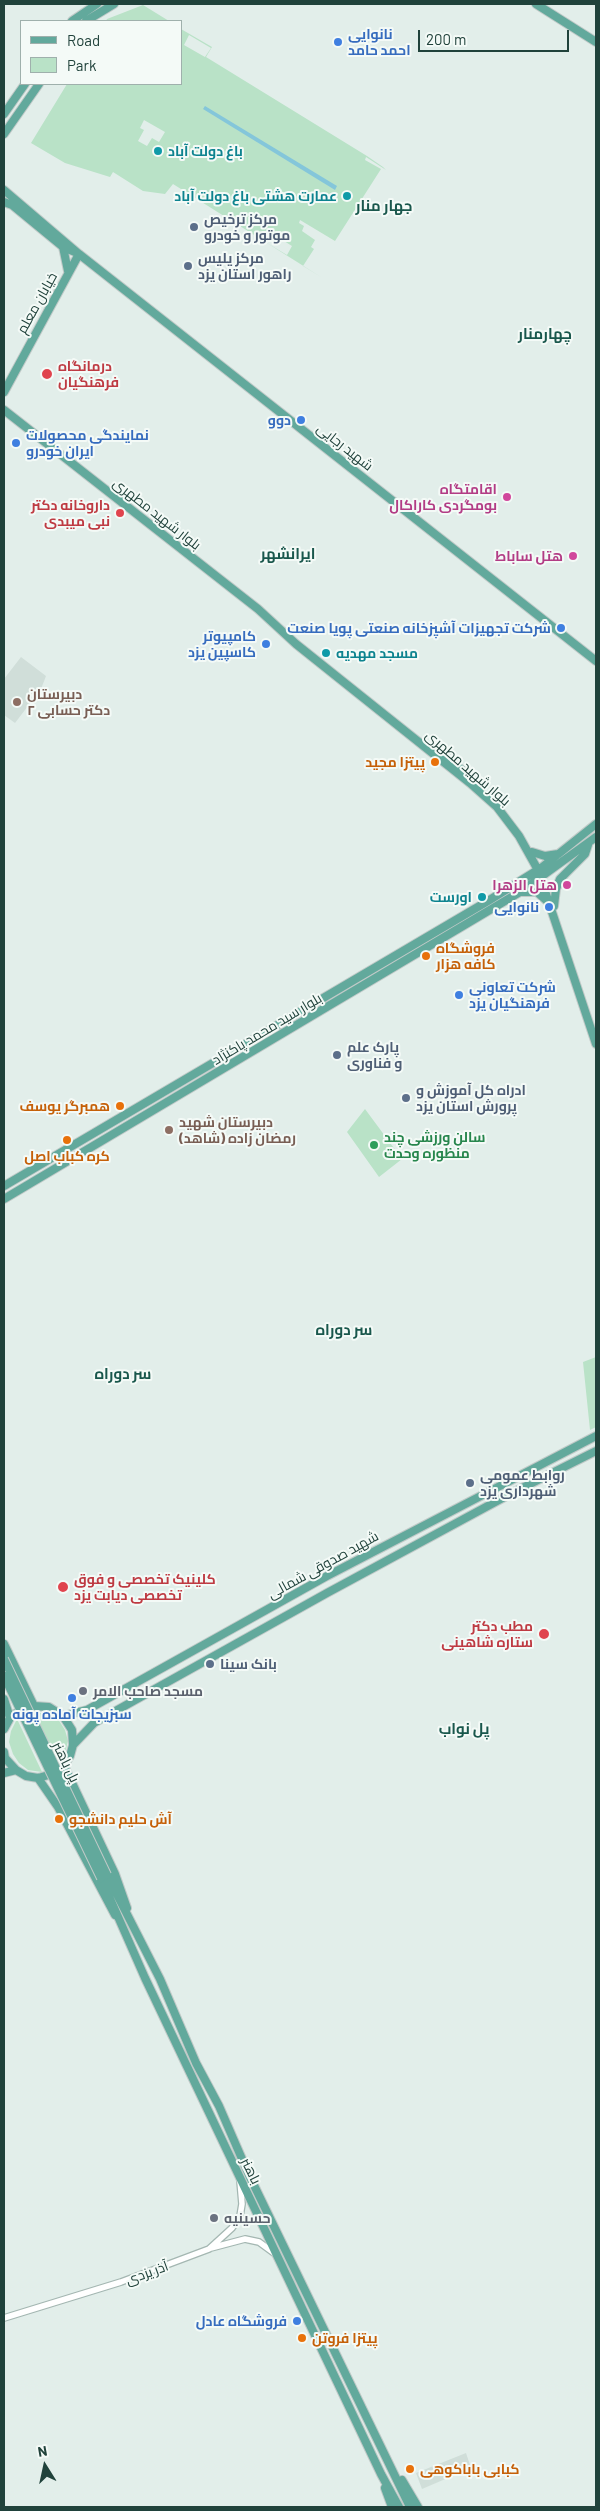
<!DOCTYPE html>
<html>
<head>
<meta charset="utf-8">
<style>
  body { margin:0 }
  #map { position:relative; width:600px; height:2511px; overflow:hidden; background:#e2eeea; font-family:Barlow,sans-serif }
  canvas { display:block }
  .frame { position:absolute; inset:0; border:5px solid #20423b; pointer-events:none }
  .legend { position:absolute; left:20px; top:20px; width:162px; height:65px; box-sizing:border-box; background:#f4faf7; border:1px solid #9fb0ac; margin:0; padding:6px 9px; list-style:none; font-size:15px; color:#20423b }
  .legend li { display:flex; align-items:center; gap:10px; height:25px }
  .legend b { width:25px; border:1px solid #9fb0ac }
  .north { position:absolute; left:20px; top:2441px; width:50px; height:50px; -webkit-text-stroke:4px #f4faf7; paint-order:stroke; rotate:350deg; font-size:14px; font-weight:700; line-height:20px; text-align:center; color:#20423b }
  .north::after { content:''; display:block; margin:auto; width:18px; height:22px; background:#20423b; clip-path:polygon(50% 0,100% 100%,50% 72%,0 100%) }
  .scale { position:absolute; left:418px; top:30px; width:151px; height:22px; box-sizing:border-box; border:2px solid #20423b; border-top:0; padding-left:6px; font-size:15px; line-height:18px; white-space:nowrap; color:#20423b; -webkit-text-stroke:4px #f4faf7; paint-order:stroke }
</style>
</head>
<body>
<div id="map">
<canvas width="600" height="2511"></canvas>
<div class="frame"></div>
<ul class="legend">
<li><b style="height:6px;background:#62a99c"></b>Road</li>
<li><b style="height:14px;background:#b9e2c7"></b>Park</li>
</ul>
<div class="north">N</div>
<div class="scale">200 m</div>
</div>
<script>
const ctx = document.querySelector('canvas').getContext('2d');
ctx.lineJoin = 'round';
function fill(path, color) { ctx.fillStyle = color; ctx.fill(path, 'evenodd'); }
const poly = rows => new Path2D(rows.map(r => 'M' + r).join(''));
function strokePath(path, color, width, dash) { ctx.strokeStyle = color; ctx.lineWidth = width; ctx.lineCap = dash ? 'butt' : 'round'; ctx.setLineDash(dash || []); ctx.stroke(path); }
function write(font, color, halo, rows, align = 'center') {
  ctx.font = font + ' Barlow,Cairo,sans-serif'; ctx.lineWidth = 4; ctx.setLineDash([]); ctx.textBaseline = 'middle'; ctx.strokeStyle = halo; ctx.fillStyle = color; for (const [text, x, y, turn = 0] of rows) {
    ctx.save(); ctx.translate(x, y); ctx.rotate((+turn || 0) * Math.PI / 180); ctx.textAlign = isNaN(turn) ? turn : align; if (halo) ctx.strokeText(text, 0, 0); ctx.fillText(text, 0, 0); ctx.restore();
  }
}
fill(poly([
  [21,657,46,676,41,689,15,723,4,715,4,679],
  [466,2453,471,2468,422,2489,416,2473]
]), '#d0ded9');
fill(poly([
  [143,5,169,21,106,21,107,19],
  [181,29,212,47,206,57,367,156,383,167,386,170,330,258,332,260,330,258,386,170,366,157,365,160,381,169,335,241,300,220,299,223,304,226,302,231,315,240,311,247,314,249,303,266,321,277,173,184,165,194,143,191,113,172,110,177,65,163,31,143,67,84,181,84],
  [189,35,211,48,205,57,184,45],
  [144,120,165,132,159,142,152,138,147,146,138,141,144,130,140,128],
  [268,231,292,246,287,255,262,240],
  [365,1109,402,1159,379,1177,347,1132],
  [596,1357,596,1427,590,1430,583,1362],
  [33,1713,47,1713,58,1719,65,1730,68,1741,65,1753,56,1765],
  [17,1719,42,1772,28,1770,19,1763,13,1754,9,1742,11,1731]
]), '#b9e2c7');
fill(poly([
  [205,106,337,186,335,190,203,109]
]), '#84c6da');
const minor = poly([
  [211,2248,245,2239,259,2242,274,2253],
  [4,2318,121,2282,209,2249,232,2228,240,2216,242,2204,240,2181]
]);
const major = poly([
  [536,4,596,42],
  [72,21,97,4],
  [86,21,114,4],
  [4,114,25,84],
  [4,134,39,84],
  [4,190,79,254,596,661],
  [4,202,12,205,63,247,75,252],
  [63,247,68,271],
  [4,392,79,254],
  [4,410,258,609,296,644,470,783,497,807,519,836,538,870,596,1044],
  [439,752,481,785],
  [532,852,545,856,558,854],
  [522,892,537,892,547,901],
  [554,906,556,889,560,879,585,854,588,845],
  [4,1186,488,901,541,868,596,824],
  [4,1199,520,892,596,837],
  [4,1644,34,1706],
  [4,1699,10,1718],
  [63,1716,87,1710,327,1576,596,1436],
  [4,1729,10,1718,21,1709,34,1706,49,1707,63,1716,72,1730,73,1745,70,1756,64,1766,52,1774,38,1778,26,1776,16,1770,5,1758,4,1752],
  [73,1745,94,1723,327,1593,510,1494,596,1451],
  [64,1766,115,1874,127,1908],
  [4,1773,16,1770],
  [38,1778,58,1807,115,1915],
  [107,1875,160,1979,196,2063,219,2106,249,2175,410,2507],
  [101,1878,145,1978,381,2474,399,2507],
  [402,2480,418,2507],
  [385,2488,392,2507]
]);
strokePath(minor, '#a4b7b2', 8);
strokePath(major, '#c1cac8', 10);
strokePath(minor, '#fff', 5.5);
strokePath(major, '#62a99c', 8);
const majorBridge = poly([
  [4,1659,107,1875],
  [4,1676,101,1878]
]);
strokePath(majorBridge, '#c1cac8', 10, []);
strokePath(majorBridge, '#62a99c', 8);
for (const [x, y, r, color] of [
  [338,42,5,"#3f7fe0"],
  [158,151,5,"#0f9aa8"],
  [347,196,5,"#0f9aa8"],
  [194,227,5,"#5c6f8a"],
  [188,266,5,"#5c6f8a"],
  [47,374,6,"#e0444e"],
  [301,420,5,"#3f7fe0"],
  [16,443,5,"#3f7fe0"],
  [507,497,5,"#d1479c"],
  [120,513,5,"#e0444e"],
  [573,556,5,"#d1479c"],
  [561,628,5,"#3f7fe0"],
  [266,644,5,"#3f7fe0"],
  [326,653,5,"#0f9aa8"],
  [17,702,5,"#8d6e63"],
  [435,762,5,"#e8710a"],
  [567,885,5,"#d1479c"],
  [482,897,5,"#0f9aa8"],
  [549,907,5,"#3f7fe0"],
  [426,956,5,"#e8710a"],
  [459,995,5,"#3f7fe0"],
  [337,1055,5,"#5c6f8a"],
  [406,1098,5,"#5c6f8a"],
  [120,1106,5,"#e8710a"],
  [169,1130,5,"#8d6e63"],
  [67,1140,5,"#e8710a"],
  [374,1145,5,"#2e9e5b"],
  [470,1483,5,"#5c6f8a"],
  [63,1587,6,"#e0444e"],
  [544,1634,6,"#e0444e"],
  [210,1664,5,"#5c6f8a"],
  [83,1691,5,"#6b7280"],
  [72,1698,5,"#3f7fe0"],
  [59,1819,5,"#e8710a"],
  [214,2218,5,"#6b7280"],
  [297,2321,5,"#3f7fe0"],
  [302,2338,5,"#e8710a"],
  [410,2469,5,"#e8710a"]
]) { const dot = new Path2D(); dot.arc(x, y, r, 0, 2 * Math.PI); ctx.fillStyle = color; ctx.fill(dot); strokePath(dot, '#f4faf7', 2); }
write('bold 14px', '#366cbe', '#f4faf7', [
  ["نانوایی",348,34,"left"],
  ["احمد حامد",348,50,"left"],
  ["دوو",291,420],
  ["نمایندگی محصولات",26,435,"left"],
  ["ایران خودرو",26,451,"left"],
  ["شرکت تجهیزات آشپزخانه صنعتی پویا صنعت",551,628],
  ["کامپیوتر",256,636],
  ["کاسپین یزد",256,652],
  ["نانوایی",539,907],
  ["شرکت تعاونی",469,987,"left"],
  ["فرهنگیان یزد",469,1003,"left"],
  ["سبزیجات آماده پونه",72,1714,"center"],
  ["فروشگاه عادل",287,2321]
], 'right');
write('bold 14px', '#0d838f', '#f4faf7', [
  ["باغ دولت آباد",168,151],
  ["عمارت هشتی باغ دولت آباد",337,196,"right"],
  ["مسجد مهدیه",336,653],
  ["اورست",472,897,"right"]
], 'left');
write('bold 14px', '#4e5e75', '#f4faf7', [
  ["مرکز ترخیص",204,219],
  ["موتور و خودرو",204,235],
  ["مرکز پلیس",198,258],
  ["راهور استان یزد",198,274],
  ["پارک علم",347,1047],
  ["و فناوری",347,1063],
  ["ادراه کل آموزش و",416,1090],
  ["پرورش استان یزد",416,1106],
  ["روابط عمومی",480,1475],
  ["شهرداری یزد",480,1491],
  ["بانک سینا",220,1664]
], 'left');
write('14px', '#20423b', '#f4faf7', [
  ["خیابان معلم",37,303,-61],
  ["شهید رجایی",345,447,38],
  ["بلوار شهید مطهری",157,514,38],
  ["بلوار شهید مطهری",468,768,41],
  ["بلوار سید محمد پاکنژاد",267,1029,-31],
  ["شهید صدوقی شمالی",323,1565,-29],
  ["پل باهنر",66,1762,64],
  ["باهنر",251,2171,64],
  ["آذر یزدی",147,2273,-20]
]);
write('bold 14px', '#be3a42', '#f4faf7', [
  ["درمانگاه",58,366],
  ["فرهنگیان",58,382],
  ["داروخانه دکتر",110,505,"right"],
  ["نبی میبدی",110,521,"right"],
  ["کلینیک تخصصی و فوق",74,1579],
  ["تخصصی دیابت یزد",74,1595],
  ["مطب دکتر",533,1626,"right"],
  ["ستاره شاهینی",533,1642,"right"]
], 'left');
write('bold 14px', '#b23c85', '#f4faf7', [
  ["اقامتگاه",497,489],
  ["بومگردی کاراکال",497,505],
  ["هتل ساباط",563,556],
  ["هتل الزهرا",557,885]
], 'right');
write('bold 14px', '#785e54', '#f4faf7', [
  ["دبیرستان",27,694],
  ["دکتر حسابی ۲",27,710],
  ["دبیرستان شهید",179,1122],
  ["رمضان زاده (شاهد)",179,1138]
], 'left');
write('bold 14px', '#c56008', '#f4faf7', [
  ["پیتزا مجید",425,762,"right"],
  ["فروشگاه",436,948],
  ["کافه هزار",436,964],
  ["همبرگر یوسف",110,1106,"right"],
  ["کره کباب اصل",67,1156,"center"],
  ["آش حلیم دانشجو",69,1819],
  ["پیتزا فروتن",312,2338],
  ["کبابی باباکوهی",420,2469]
], 'left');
write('bold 14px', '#27864d', '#f4faf7', [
  ["سالن ورزشی چند",384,1137],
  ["منظوره وحدت",384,1153]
], 'left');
write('bold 14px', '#5b616d', '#f4faf7', [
  ["مسجد صاحب الامر",93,1691],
  ["حسینیه",224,2218]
], 'left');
write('bold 15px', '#19574c', '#f4faf7', [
  ["جهار منار",384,206],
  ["چهارمنار",545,334],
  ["ایرانشهر",288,554],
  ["سر دوراه",344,1330],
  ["سر دوراه",123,1374],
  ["پل نواب",464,1729]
]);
</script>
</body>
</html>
